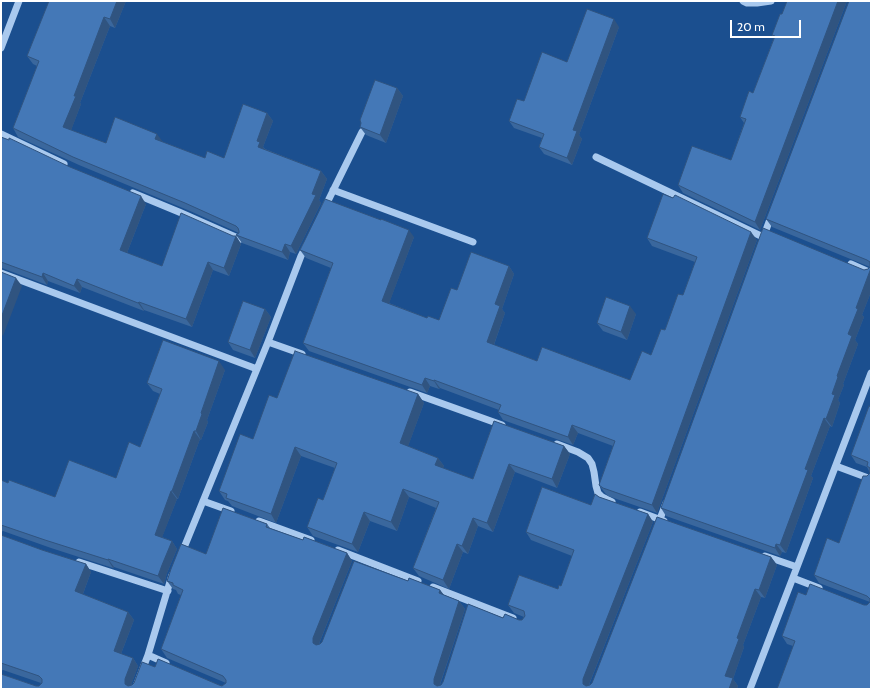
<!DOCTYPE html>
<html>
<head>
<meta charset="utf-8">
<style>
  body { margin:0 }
  #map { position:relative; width:872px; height:690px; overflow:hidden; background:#1b4f8f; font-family:Cabin,sans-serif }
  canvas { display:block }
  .frame { position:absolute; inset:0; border:2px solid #fff; pointer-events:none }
  .scale { position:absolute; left:730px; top:20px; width:71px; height:18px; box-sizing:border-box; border:2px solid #fff; border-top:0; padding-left:5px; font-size:12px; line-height:14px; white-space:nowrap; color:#fff; -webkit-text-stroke:3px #1b4f8f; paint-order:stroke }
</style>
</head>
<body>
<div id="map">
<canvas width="872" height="690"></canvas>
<div class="frame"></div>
<div class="scale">20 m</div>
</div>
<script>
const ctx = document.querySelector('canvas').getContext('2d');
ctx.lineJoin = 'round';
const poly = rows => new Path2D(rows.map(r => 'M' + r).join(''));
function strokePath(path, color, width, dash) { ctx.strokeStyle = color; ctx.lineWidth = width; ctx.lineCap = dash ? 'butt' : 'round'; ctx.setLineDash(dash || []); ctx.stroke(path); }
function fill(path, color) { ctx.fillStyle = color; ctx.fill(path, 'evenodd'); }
strokePath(poly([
  [743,1,747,3,757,3,771,1],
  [1,48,19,1],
  [1,134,64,164],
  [596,157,763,237],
  [333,190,473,242],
  [133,193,179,212,240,239],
  [325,207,362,132],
  [763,238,772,214],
  [851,264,871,273],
  [1,273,257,369],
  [268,342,302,354],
  [410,392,502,425],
  [557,444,578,452,588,458,592,464,594,472,596,486,598,493,602,497,612,502],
  [836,466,871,479],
  [203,501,231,511],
  [640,512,664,521],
  [259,521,311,540],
  [657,527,666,503],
  [338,550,418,581],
  [181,555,268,342,301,256,306,246],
  [765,556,797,567],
  [79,562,168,591],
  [793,578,819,588],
  [433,587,513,618],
  [148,655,166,663],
  [135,689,148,655,172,575],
  [750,689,797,567,871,373]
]), '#a9c9ee', 7);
fill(poly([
  [49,1,126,1,115,28,110,26,80,103,81,104,71,130,106,143,163,142,205,158,224,158,267,113,273,121,263,147,265,149,321,171,327,179,319,200,321,203,296,254,290,252,288,260,242,243,236,235,239,233,190,211,79,165,18,137,13,128,37,66,33,64,27,56],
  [787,1,847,1,760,230,683,193,678,185,731,160,744,123,740,117,753,93,774,38,772,35,782,14],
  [871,1,871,292,862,315,864,317,855,340,858,344,843,384,844,385,838,400,840,403,832,427,830,426,811,476,813,478,786,553,782,552,780,556,666,516,661,508,864,270,868,269,870,267,772,227,766,219],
  [619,27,579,135,582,139,572,165,544,154,539,147,542,138,514,128,509,121,524,101,567,62],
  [397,88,403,96,386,143,366,135,360,127],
  [1,137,146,204,127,253,162,266,233,236,236,236,241,244,229,276,213,270,192,327,144,310,144,311,82,287,80,293,48,281,47,285,2,268,1,267],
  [414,237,389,303,427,318,439,320,457,290,509,266,514,274,502,309,505,313,494,345,537,361,630,380,651,355,683,295,695,262,652,246,647,238,757,240,657,513,608,496,605,493,599,485,613,446,578,433,573,445,503,420,498,412,499,410,440,388,439,389,430,386,427,393,309,351,303,343,331,268,306,258,300,250],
  [265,309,271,317,255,358,233,350,228,342],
  [636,314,627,340,603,331,597,323],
  [225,370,207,420,208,422,201,440,200,439,178,499,177,499,162,537,172,541,177,549,167,573,164,584,114,567,113,568,51,548,3,531,1,532,1,480,8,483,55,497,116,478,140,447,160,394,153,391,147,383],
  [418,394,424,403,408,446,438,458,444,466,443,468,473,479,494,421,564,446,570,454,557,488,515,472,493,532,478,526,468,554,463,552,449,589,419,576,413,568,436,508,409,497,397,531,370,521,358,552,313,536,307,527,323,500,335,468,301,456,276,523,232,506,228,501,225,500,219,491,253,439,277,398],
  [871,407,871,689,793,646,787,644,782,636,806,595,864,605,867,605,870,602,819,583,814,575,839,543,867,476,870,473,867,467,856,463,851,455],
  [542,487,591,505,595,494,599,497,648,514,653,522,589,685,592,683,657,517,771,557,777,565,765,598,761,597,743,645,744,647,733,679,738,686,737,689,1,689,1,674,36,686,39,686,41,683,3,670,1,671,1,535,42,550,86,564,91,572,83,594,128,612,134,620,121,654,133,658,138,666,131,685,134,683,142,662,155,667,158,659,219,685,222,686,226,683,167,658,161,649,181,595,178,594,176,590,173,589,167,581,171,569,181,544,206,554,223,508,267,524,270,528,303,540,304,537,347,553,352,561,319,644,322,642,354,561,408,581,409,578,440,590,444,595,459,601,465,609,440,685,441,685,443,682,468,604,503,618,505,614,519,620,522,620,524,617,514,613,508,605,519,575,558,589,559,585,561,586,572,556,531,540,526,532]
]), '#3a679d');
fill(poly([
  [117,1,126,1,115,28,110,19],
  [838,1,847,1,760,230,755,222],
  [104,17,110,26,80,103,81,104,69,136,63,127,74,96],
  [614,19,619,27,579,135,582,139,572,165,567,158,573,130],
  [397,88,403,96,386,143,380,135],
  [267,113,273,121,263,147,265,150,258,147,257,141],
  [157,134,163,142,155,139],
  [321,171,327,179,319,200,321,203,296,254,291,246,312,194],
  [141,196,146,204,125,258,120,250],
  [409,230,414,237,387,309,382,301],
  [751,232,757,240,657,513,652,505],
  [236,236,241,244,229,276,224,268],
  [285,244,290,252,288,260,282,252],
  [208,262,213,270,192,327,186,319],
  [509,266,514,274,502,309,505,313,492,350,487,342,495,304],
  [871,268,871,292,862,315,864,317,855,340,858,344,843,384,844,385,838,400,840,403,832,427,826,419,832,394,848,334,856,308],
  [43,273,48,281,47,285,42,277],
  [16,278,22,286,3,336,1,333,1,318],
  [77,279,82,287,80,293,74,286],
  [139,302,144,310,144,311,138,303],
  [630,306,636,314,627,340,621,332],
  [265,309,271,317,255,358,250,350],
  [219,361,225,370,207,420,208,422,201,440,196,431,201,413],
  [425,378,430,386,427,393,422,385],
  [434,380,440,388,439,389,434,381],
  [418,394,424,403,406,452,400,443],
  [824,418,830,426,811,476,813,478,786,553,780,545,805,469],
  [572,425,578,433,573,445,568,437],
  [194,431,200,439,178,499,172,491],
  [564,446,570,454,557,488,552,479],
  [295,447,301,456,276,523,271,514],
  [438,458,444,466,441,474,435,465],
  [509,464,515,472,493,532,487,523],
  [403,489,409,497,397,531,391,522],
  [171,491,177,499,160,543,155,535],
  [364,512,370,521,358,552,352,544],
  [648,514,653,522,588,687,583,684,583,679],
  [473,518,478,526,468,554,462,546],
  [172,541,177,549,167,573,164,584,158,576,162,565],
  [457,544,463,552,449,589,443,580],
  [776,544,782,552,780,556,775,548],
  [347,553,352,561,318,646,313,643,313,638],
  [771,557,777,565,765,598,759,590],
  [108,559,114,567,113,568,108,560],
  [86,564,91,572,81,599,75,591],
  [755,589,761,597,743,645,744,647,733,679,738,686,737,689,729,689,725,676,737,638],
  [440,590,446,598,439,593],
  [459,601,465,609,439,687,434,684,434,679],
  [128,612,134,620,119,659,114,651],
  [133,658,138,666,130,688,125,684,125,679]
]), '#305480');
const building = poly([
  [49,1,117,1,110,19,104,17,74,96,76,96,63,127,106,143,115,117,157,134,155,139,205,158,207,151,224,158,243,104,267,113,257,141,260,142,258,147,321,171,312,194,316,195,291,246,285,244,282,252,236,235,239,233,239,231,238,228,236,226,185,203,73,157,13,128,39,61,27,56,49,1],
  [787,1,838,1,755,222,678,185,692,146,731,160,746,119,740,117,749,91,753,93,775,36,772,35,780,14,782,14,787,1],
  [849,1,871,1,871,268,856,308,858,309,848,334,852,336,837,376,838,377,832,394,835,395,826,419,824,418,805,469,808,470,780,545,776,544,775,548,661,508,763,228,864,270,868,269,870,267,870,262,867,260,766,219,849,1],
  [587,9,614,19,573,130,577,131,567,158,539,147,544,134,509,121,517,99,524,101,542,52,567,62,587,9],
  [375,80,397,88,380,135,360,127,361,123,360,120,375,80],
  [1,137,9,140,9,138,70,167,141,196,120,250,162,266,181,213,233,236,236,236,224,268,208,262,186,319,139,302,138,303,77,279,74,286,43,273,42,277,1,262,1,137],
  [663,194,673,198,675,195,751,232,652,505,603,488,599,485,615,441,572,425,568,437,498,412,501,405,434,380,434,381,425,378,422,385,303,343,333,263,300,250,325,199,381,220,381,219,409,230,382,301,427,318,428,316,439,320,451,288,457,290,471,252,509,266,495,304,500,306,487,342,537,361,542,347,630,380,642,351,651,355,661,329,665,330,678,294,683,295,697,257,647,238,663,194],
  [1,272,16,278,1,318,1,272],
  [606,297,630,306,621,332,597,323,606,297],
  [243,301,265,309,250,350,228,342,243,301],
  [163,340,219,361,201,413,202,414,196,431,194,431,172,491,171,491,155,535,172,541,162,565,158,576,108,559,108,560,45,540,1,525,1,480,8,483,9,480,55,497,69,460,116,478,129,442,140,447,162,389,147,383,163,340],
  [295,351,418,394,400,443,438,458,435,465,473,479,494,421,564,446,552,479,509,464,487,523,473,518,462,546,457,544,443,580,413,568,439,502,403,489,391,522,364,512,352,544,307,527,318,498,323,500,337,463,295,447,271,514,226,498,227,494,219,491,240,434,253,439,269,395,277,398,295,351],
  [869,406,871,407,871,406,871,689,777,689,795,641,782,636,798,592,806,595,810,584,864,605,867,605,870,602,870,599,867,596,814,575,827,538,839,543,863,476,867,476,870,473,870,468,867,466,868,462,851,455,869,406],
  [542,487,591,505,595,494,599,497,648,514,583,679,583,684,586,686,590,685,592,683,657,517,771,557,759,590,755,589,737,638,739,639,725,676,733,678,729,689,1,689,1,674,36,686,39,686,42,683,42,679,39,676,1,663,1,535,42,550,86,564,75,591,128,612,114,651,133,658,125,679,125,684,128,686,132,685,134,683,142,662,155,667,158,659,219,685,222,686,226,683,226,680,223,676,161,649,183,590,173,585,173,583,167,581,171,569,181,544,206,554,223,508,267,524,266,527,303,540,304,537,347,553,313,638,313,643,316,645,320,644,322,642,354,561,408,581,409,578,440,590,439,593,459,601,434,679,434,684,437,686,441,685,443,682,468,604,503,618,505,614,519,620,522,620,525,616,524,611,508,605,519,575,558,589,559,585,561,586,574,550,526,532,542,487]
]);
fill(building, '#4478b7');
strokePath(building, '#305480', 1);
</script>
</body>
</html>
